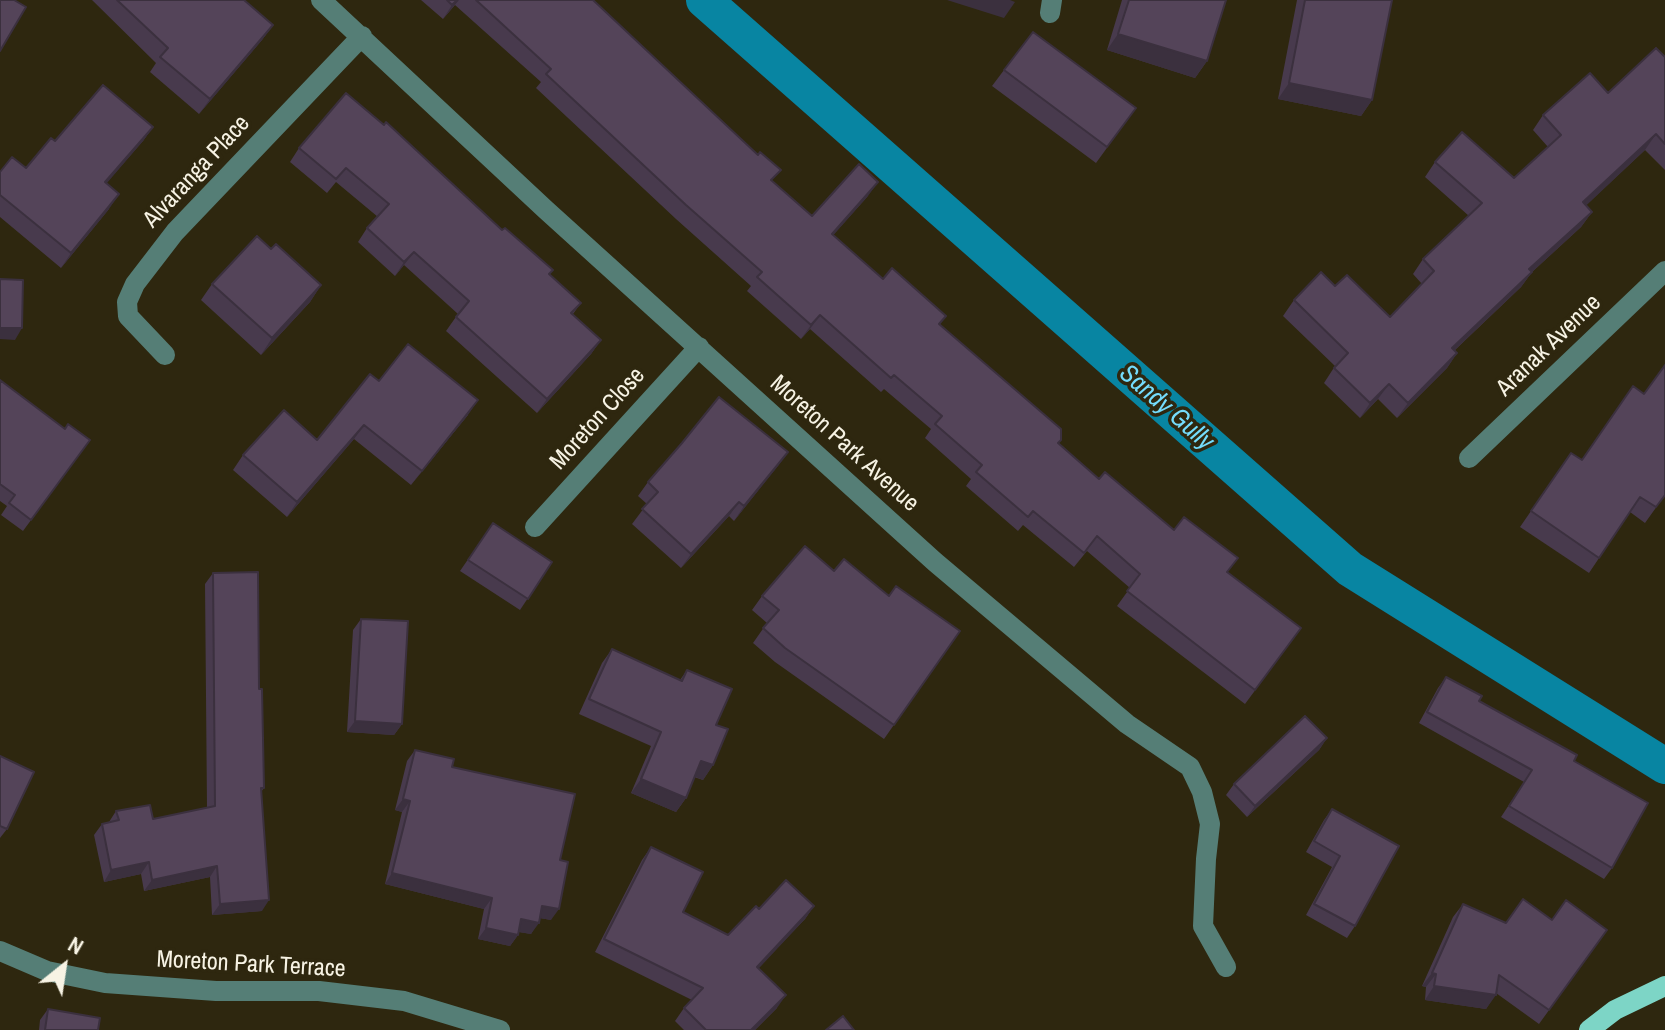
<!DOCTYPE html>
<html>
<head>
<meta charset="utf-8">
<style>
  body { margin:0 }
  #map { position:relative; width:1665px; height:1030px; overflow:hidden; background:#2e270f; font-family:"Archivo Narrow",sans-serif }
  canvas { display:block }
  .north { position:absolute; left:24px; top:926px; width:80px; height:80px; -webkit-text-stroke:6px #2e270f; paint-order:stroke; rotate:30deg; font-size:22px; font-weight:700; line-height:32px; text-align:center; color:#f7f3e4 }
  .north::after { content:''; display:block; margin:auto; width:28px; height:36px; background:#f7f3e4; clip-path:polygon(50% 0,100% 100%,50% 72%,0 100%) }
</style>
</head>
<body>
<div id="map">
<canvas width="1665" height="1030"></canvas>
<div class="north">N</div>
</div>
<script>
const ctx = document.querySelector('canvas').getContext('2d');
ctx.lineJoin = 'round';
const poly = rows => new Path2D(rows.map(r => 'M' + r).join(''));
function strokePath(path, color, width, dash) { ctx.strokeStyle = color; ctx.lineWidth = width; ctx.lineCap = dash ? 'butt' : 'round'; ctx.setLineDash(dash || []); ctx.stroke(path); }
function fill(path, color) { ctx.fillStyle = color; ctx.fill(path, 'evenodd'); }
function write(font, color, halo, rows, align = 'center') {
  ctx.font = font + ' "Archivo Narrow",sans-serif'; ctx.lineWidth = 7; ctx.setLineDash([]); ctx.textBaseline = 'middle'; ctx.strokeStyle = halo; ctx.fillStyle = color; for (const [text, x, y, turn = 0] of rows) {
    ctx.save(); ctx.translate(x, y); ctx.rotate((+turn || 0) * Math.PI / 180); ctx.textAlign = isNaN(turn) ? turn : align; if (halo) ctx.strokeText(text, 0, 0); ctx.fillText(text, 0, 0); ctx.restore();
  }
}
strokePath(poly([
  [704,0,1350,569,1665,766]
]), '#0885a2', 36);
strokePath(poly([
  [321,0,546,210,935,562,1127,724,1190,767,1202,792,1210,824,1206,859,1203,926,1226,967],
  [1050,13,1052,0],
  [165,355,128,316,127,302,135,284,175,232,362,36],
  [1469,458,1665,271],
  [535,527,699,347],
  [0,951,47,971,105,983,216,991,319,991,404,1001,500,1030]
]), '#557e76', 20);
strokePath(poly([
  [1589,1030,1615,1010,1665,986]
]), '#7dd5c6', 20);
fill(poly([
  [92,0,244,0,273,25,262,40,199,114,150,72,156,63],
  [421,0,593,0,772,181,812,216,868,196,833,235,883,279,946,316,940,324,1059,443,1099,479,1228,573,1291,642,1245,704,1117,606,1130,588,1087,551,1074,567,1023,525,1018,531,966,486,971,479,925,438,931,429,884,389,881,392,810,329,801,339,747,291,751,286,676,219,536,88,541,82,455,5,443,19],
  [1122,0,1226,0,1207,61,1195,78,1107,50],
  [1297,0,1392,0,1372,100,1361,116,1278,99],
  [1665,57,1665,170,1645,150,1586,205,1592,212,1581,227,1532,272,1521,287,1455,350,1457,353,1447,368,1397,418,1378,399,1360,418,1324,383,1335,366,1283,316,1294,300,1335,286,1390,317,1422,284,1413,274,1423,259,1469,216,1425,177,1435,162,1514,178,1548,147,1533,130,1543,115,1608,93],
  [1004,70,1136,108,1096,163,992,86],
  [346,93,581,303,573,314,601,340,591,354,537,413,446,331,458,314,404,265,395,276,358,242,367,228,378,217,336,182,327,193,290,162,299,148],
  [153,127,143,141,106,183,109,209,61,268,0,217,0,172,26,168,55,141],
  [271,249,321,285,310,302,261,355,201,300,212,284],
  [0,380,65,429,90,440,23,531,1,515,7,506,0,501],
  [379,381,468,415,411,485,354,439,287,517,233,470,243,455,317,440],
  [788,452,734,521,729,516,681,568,632,524,647,504,638,496,648,482],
  [1571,453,1582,460,1665,495,1645,523,1630,512,1589,573,1520,527],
  [493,523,552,562,520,610,460,571],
  [834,571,889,596,960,631,884,739,775,662,753,643,767,623,752,610,762,596],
  [213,573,259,689,264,788,261,792,262,911,212,915,210,877,144,891,141,874,104,882,94,835,102,824,109,822,116,811,153,819,207,808,205,584],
  [361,619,402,724,394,735,347,732,353,630],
  [612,649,680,680,687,670,716,725,713,765,703,780,694,777,686,798,676,812,631,793,651,746,579,714,602,663],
  [1446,677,1479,701,1574,761,1612,868,1604,879,1501,817,1524,782,1419,723,1438,688],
  [1327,738,1319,750,1247,817,1226,795,1234,784],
  [415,750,452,767,560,860,551,920,540,918,531,934,519,932,518,935,510,946,478,939,484,909,385,884,402,812,395,810,407,761],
  [0,756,7,829,0,838],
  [1332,809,1355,926,1347,938,1306,915,1332,867,1306,852,1324,820],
  [651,847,683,912,728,935,759,909,814,906,805,919,758,968,777,1008,755,1030,684,1030,675,1021,684,1008,692,1000,595,952,642,860],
  [1463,904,1506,923,1552,920,1607,930,1539,1024,1496,993,1486,1009,1425,1000,1426,987,1422,986,1453,917],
  [48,1009,98,1030,39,1030,40,1020]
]), '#483a4d');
fill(poly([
  [457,0,459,0,443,19,452,5],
  [947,0,1010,0,1015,2,1004,18],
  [273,25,262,40,199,114,210,99],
  [1118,34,1207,61,1195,78,1107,50],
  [1289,83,1372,100,1361,116,1278,99],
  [153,127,143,141,95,197,105,182],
  [1656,134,1645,150,1573,218,1583,202],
  [878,182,868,196,822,248,832,234],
  [119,194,109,209,61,268,71,253],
  [1592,212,1581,227,1519,284,1529,269],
  [414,252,404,265,395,276,404,262],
  [1532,272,1521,287,1441,363,1452,348],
  [321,285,310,302,261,355,272,338],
  [820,315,810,329,801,339,811,325],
  [0,328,22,328,15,340,0,339],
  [601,340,591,354,537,413,547,399],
  [1457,353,1447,368,1397,418,1408,403],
  [1389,384,1378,399,1360,418,1370,403],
  [478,400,468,415,411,485,422,471],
  [364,425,354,439,287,517,297,502],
  [788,452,778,466,734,521,744,506],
  [739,502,729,516,681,568,691,554],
  [355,721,402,724,394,735,347,732],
  [1327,738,1319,750,1247,817,1255,806],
  [701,761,713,765,703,780,691,775],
  [641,779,686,798,676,812,631,793],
  [403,799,410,801,402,812,395,810],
  [149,862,141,874,104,882,111,870],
  [217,866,210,877,144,891,152,880],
  [392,873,492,898,484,909,385,884],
  [269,900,262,911,212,915,220,904],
  [542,906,559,909,551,920,534,917],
  [814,906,805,919,748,980,757,967],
  [521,919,539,923,531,934,513,931],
  [486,928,518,935,510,946,478,939],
  [1432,973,1436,974,1426,987,1422,986],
  [1434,986,1496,995,1486,1009,1425,1000],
  [786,995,777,1008,755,1030,751,1030]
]), '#3b303e');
const building = poly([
  [0,0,14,0,26,7,0,51,0,0],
  [117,0,244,0,273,25,210,99,160,57,168,48,117,0],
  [447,0,457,0,452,5,447,0],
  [476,0,593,0,758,155,760,152,781,170,771,180,812,216,859,164,878,182,832,234,883,279,892,268,946,316,939,324,1061,429,1061,440,1058,443,1099,479,1105,472,1174,530,1184,517,1238,558,1227,572,1301,628,1255,690,1127,591,1140,574,1097,536,1084,553,1033,511,1028,517,976,472,982,465,935,424,942,416,894,375,891,378,820,315,811,325,757,277,762,272,686,205,546,74,551,69,476,0],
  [1129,0,1226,0,1207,61,1118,34,1129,0],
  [1305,0,1392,0,1372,100,1289,83,1305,0],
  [1033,32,1136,108,1107,147,1004,70,1033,32],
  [1656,48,1665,57,1665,144,1656,134,1583,202,1592,212,1529,269,1532,272,1452,348,1457,353,1408,403,1389,384,1370,403,1334,368,1348,353,1294,300,1321,272,1335,286,1347,275,1390,317,1434,271,1423,259,1482,203,1435,162,1462,132,1514,178,1561,135,1543,115,1590,73,1608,93,1656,48],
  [103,85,153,127,105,182,119,194,71,253,0,195,0,172,12,157,26,168,51,138,55,141,103,85],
  [346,93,384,125,386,122,502,230,505,228,553,270,549,274,581,303,571,313,601,340,547,399,456,317,469,301,414,252,404,262,367,228,389,204,346,168,336,179,299,148,346,93],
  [257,236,271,249,276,244,321,285,272,338,212,284,257,236],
  [0,279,23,280,22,328,0,328,0,279],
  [408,344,478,400,422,471,364,425,297,502,243,455,284,410,317,440,370,374,379,381,408,344],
  [1665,365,1665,495,1656,507,1640,497,1599,558,1531,511,1571,453,1582,460,1633,386,1644,394,1665,365],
  [0,380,65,429,68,424,90,440,31,520,9,503,15,495,0,484,0,380],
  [719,397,788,452,744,506,739,502,691,554,642,509,658,492,648,482,682,443,719,397],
  [493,523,552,562,528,599,468,560,493,523],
  [805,546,834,571,844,559,889,596,896,586,960,631,894,725,785,648,763,628,779,610,762,596,805,546],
  [258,572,259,689,262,689,264,788,261,788,269,900,220,904,217,866,152,880,149,862,111,870,102,824,119,820,116,811,150,805,153,819,215,806,213,573,258,572],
  [361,619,408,621,402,724,355,721,361,619],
  [612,649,682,681,687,670,732,689,716,725,728,729,713,765,701,761,686,798,641,779,661,732,589,699,612,649],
  [1446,677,1482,696,1479,701,1577,755,1574,761,1648,803,1612,868,1509,806,1532,770,1427,712,1446,677],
  [1305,716,1327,738,1255,806,1234,784,1305,716],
  [415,750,454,759,452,767,575,794,560,860,568,862,559,909,542,906,539,923,521,919,518,935,486,928,492,898,392,873,410,801,403,799,415,750],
  [0,756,34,772,7,829,0,826,0,756],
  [1332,809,1399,846,1355,926,1314,904,1340,856,1314,841,1332,809],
  [651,847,703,872,683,912,728,935,756,906,759,909,786,880,814,906,757,967,786,995,751,1030,706,1030,684,1008,703,988,604,939,651,847],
  [1523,899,1552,920,1566,900,1607,930,1549,1010,1499,975,1496,995,1434,986,1436,974,1432,973,1463,904,1506,923,1523,899],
  [48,1009,100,1018,98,1030,45,1030,48,1009],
  [843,1016,854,1030,826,1030,843,1016]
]);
fill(building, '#544459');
strokePath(building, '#3b303e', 2);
write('24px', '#f7f3e4', '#2e270f', [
  ["Alvaranga Place",197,172,-47],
  ["Aranak Avenue",1549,346,-44],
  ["Moreton Close",598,419,-48],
  ["Moreton Park Avenue",844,444,42],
  ["Moreton Park Terrace",251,965,3]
]);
write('italic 26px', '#74dcfc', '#2e270f', [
  ["Sandy Gully",1166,408,41]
]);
</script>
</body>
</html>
